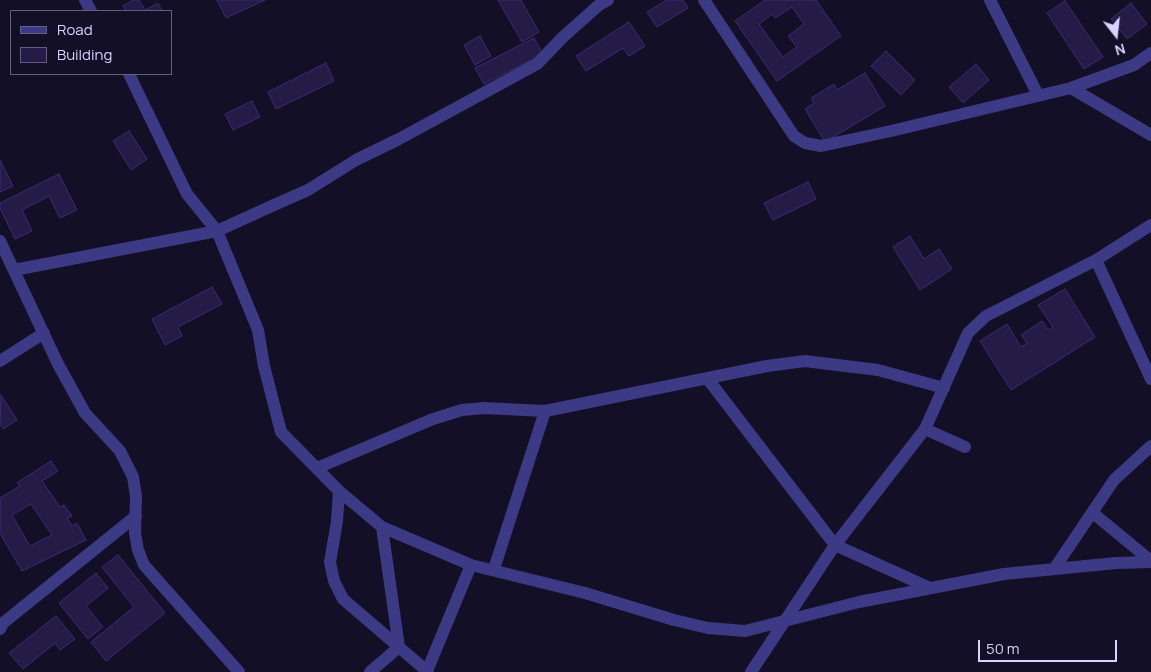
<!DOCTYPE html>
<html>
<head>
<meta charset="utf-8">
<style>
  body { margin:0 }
  #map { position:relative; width:1151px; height:672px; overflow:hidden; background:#130f26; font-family:Manrope,sans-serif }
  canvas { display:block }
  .legend { position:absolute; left:10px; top:10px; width:162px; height:65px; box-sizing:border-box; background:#130f26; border:1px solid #625e7d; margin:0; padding:6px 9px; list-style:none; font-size:15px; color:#d9d4ff }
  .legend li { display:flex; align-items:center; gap:10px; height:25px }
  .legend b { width:25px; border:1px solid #625e7d }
  .north { position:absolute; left:1091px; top:10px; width:50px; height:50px; -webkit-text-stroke:4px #130f26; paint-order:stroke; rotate:164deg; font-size:14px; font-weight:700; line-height:20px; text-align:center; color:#d9d4ff }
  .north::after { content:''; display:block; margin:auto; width:18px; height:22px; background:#d9d4ff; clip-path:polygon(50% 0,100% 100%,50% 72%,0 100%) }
  .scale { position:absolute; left:978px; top:640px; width:139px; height:22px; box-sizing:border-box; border:2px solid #d9d4ff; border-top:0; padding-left:6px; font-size:15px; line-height:18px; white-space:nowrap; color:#d9d4ff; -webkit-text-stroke:4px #130f26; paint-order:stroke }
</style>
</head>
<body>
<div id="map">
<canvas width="1151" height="672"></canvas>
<ul class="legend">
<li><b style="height:6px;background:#3d3a85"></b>Road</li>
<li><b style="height:14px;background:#241b47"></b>Building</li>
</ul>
<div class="north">N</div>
<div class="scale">50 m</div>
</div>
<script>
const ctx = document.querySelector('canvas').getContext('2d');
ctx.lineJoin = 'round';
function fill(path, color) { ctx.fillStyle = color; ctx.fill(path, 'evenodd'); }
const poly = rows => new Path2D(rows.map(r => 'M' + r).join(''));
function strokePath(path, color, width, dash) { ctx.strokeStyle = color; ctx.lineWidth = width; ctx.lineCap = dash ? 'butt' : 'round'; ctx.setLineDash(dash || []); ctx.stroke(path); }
const building = poly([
  [133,0,139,0,145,10,158,3,162,11,126,11,123,6,133,0],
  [217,0,265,0,226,18,217,0],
  [498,0,521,0,539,32,522,42,498,0],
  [667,0,683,0,688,8,657,27,647,12,667,0],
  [765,0,816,0,841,36,777,81,735,21,765,0],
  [792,7,804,24,788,36,797,47,783,57,759,24,772,14,775,18,792,7],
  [1065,1,1103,57,1084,69,1047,13,1065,1],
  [1131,3,1147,24,1127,39,1111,19,1131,3],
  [629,22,645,46,629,56,623,48,586,71,576,56,629,22],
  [480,36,491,56,475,65,464,45,480,36],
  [534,38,543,54,484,84,475,68,534,38],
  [886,51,915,80,901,95,871,66,886,51],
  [326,63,334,81,276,109,268,92,326,63],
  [976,64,989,80,963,103,949,87,976,64],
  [865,73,885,106,825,142,805,109,814,103,811,98,834,84,837,90,865,73],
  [252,101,260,117,233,130,225,114,252,101],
  [129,131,147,159,131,170,113,141,129,131],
  [0,160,13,186,0,192,0,160],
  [59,174,77,210,60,218,49,196,22,210,32,231,15,239,0,208,0,203,59,174],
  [808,182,816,199,773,220,764,203,808,182],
  [910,236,924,259,939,249,952,269,920,290,893,247,910,236],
  [212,287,222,304,178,327,182,336,165,345,152,319,212,287],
  [1065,289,1095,337,1011,390,980,341,1007,324,1021,347,1027,343,1021,335,1042,321,1048,330,1053,327,1038,305,1065,289],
  [1,395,17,420,3,429,0,424,1,395],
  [51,461,58,471,42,481,60,507,64,505,72,516,67,518,72,526,77,523,86,540,22,571,0,533,0,498,20,486,17,483,51,461],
  [31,504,52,535,30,546,12,515,31,504],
  [118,555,165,613,106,661,91,642,134,607,102,567,118,555],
  [96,573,108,588,86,606,103,627,88,639,59,603,96,573],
  [56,616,75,639,60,650,55,643,23,669,9,653,56,616]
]);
fill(building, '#241b47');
strokePath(building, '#3b2d73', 1);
strokePath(poly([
  [85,0,91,11],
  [704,0,794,136,805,143,821,146,891,131,1071,88,1134,65,1151,53],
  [990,0,1038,95],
  [129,74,187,194,217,231,258,330,264,366,281,432,339,491,382,527,471,565,585,593,674,620,708,628,745,631,859,602,1004,574,1116,563,1151,562],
  [1071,88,1151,135],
  [0,241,58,364,85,413,120,451,133,477,136,496,135,533,138,550,144,565,239,672],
  [1096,260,1151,379],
  [14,270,217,231,274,205,308,190,356,160,399,139,537,64,563,37,599,5,608,0],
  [0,361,44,333],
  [707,378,835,545,930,588],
  [925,429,965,447],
  [317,468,433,419,462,410,484,408,545,411,767,366,805,361,878,370,944,388],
  [339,491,337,521,330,562,334,581,343,599,428,672],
  [1093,513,1151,561],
  [494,569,545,411],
  [1054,569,1114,480,1151,446],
  [0,629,3,623,136,516],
  [427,671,471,565],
  [370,672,399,647,382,527],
  [751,672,835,545,925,429,968,333,986,316,1096,260,1151,225]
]), '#3d3a85', 12);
</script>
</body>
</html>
